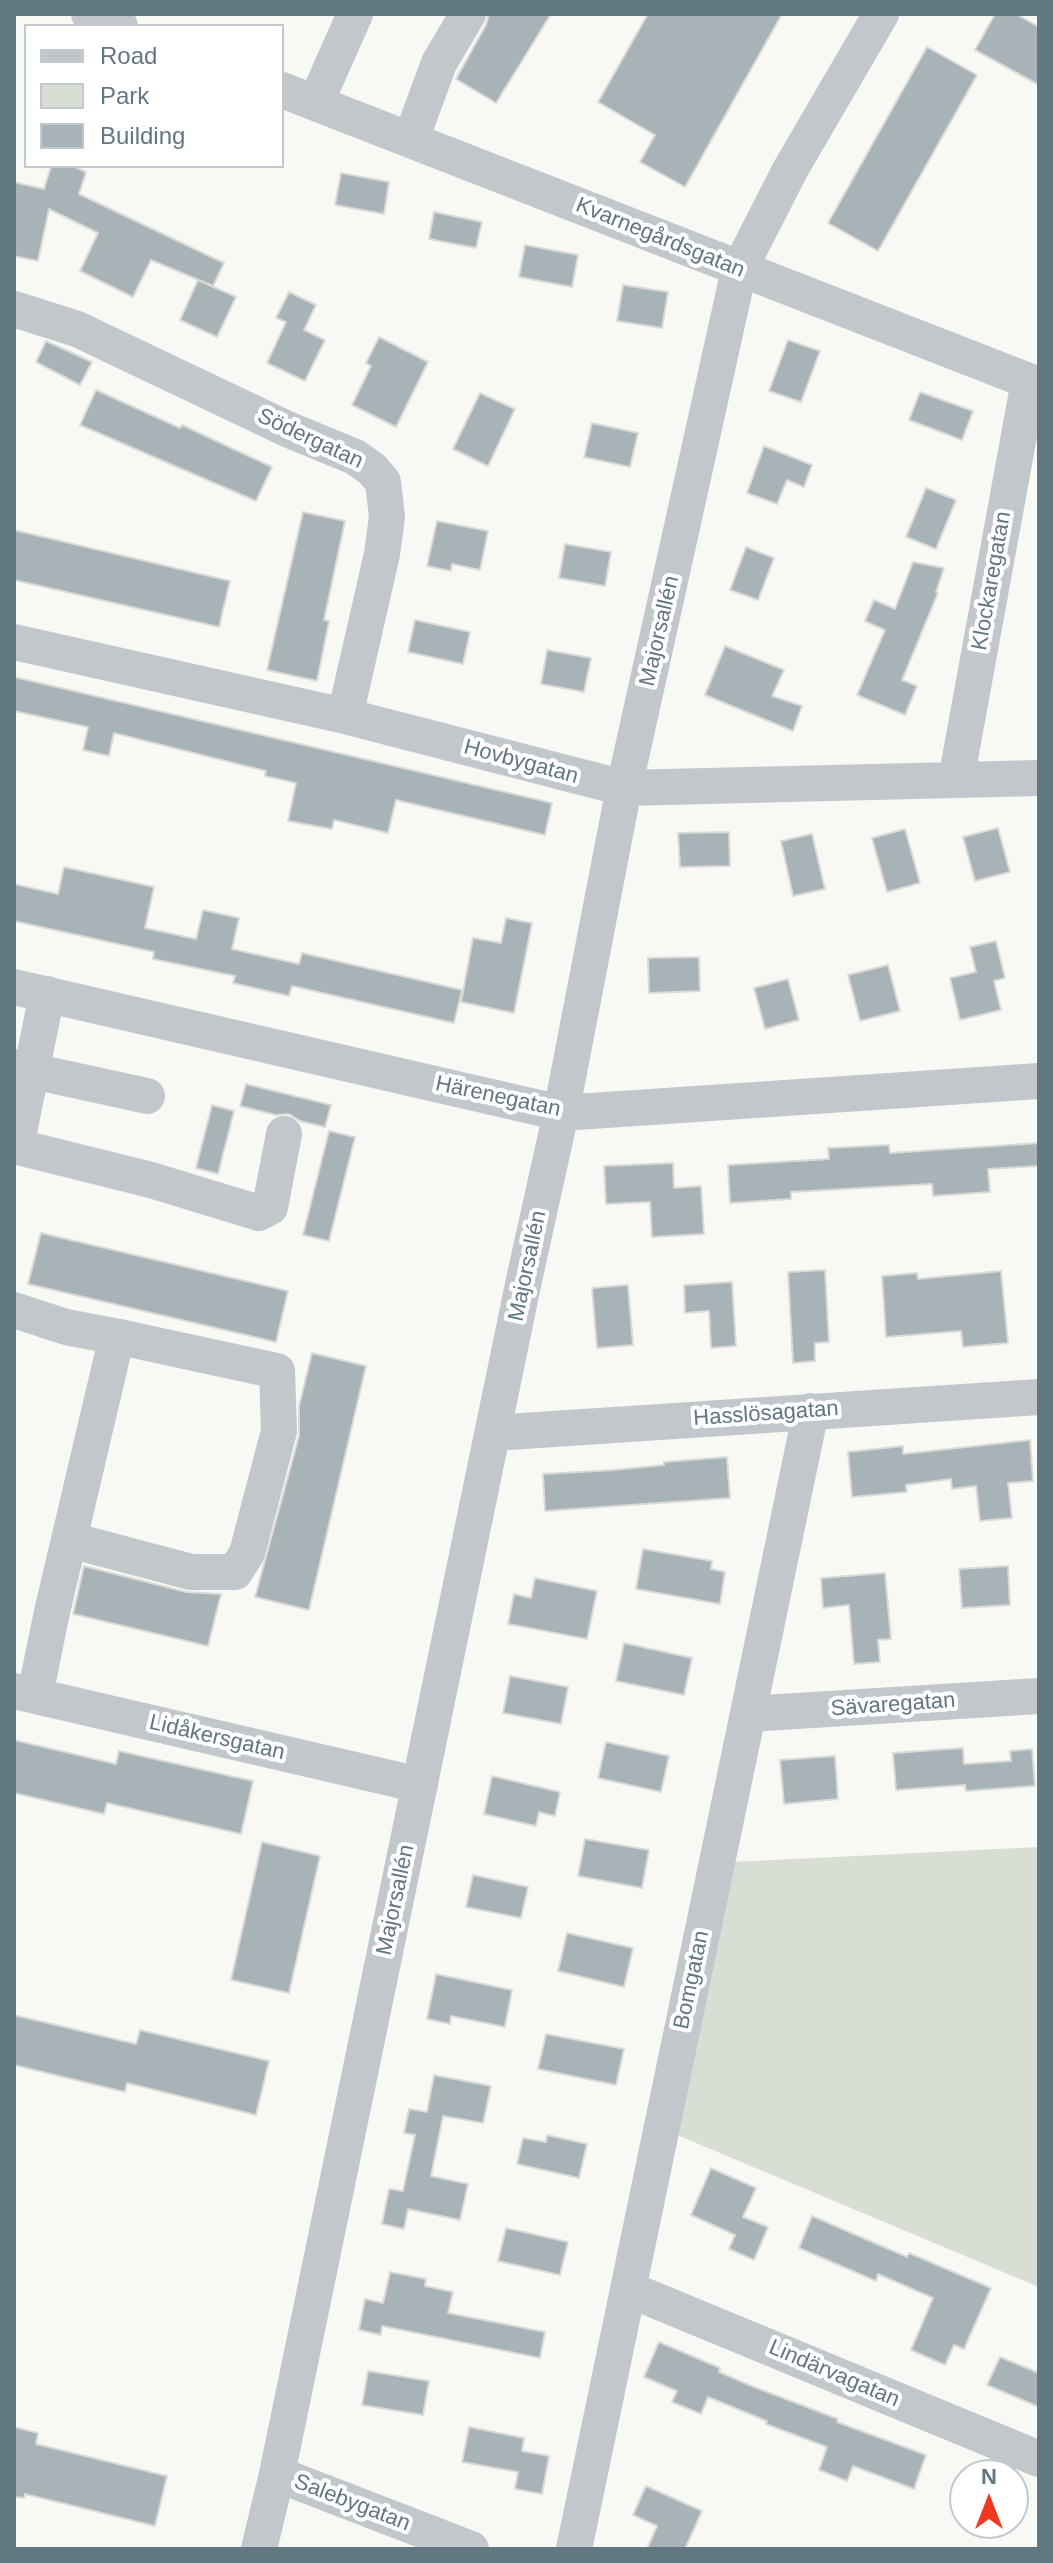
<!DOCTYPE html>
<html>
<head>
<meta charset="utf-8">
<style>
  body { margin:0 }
  #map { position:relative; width:1053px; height:2563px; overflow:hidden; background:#f8f8f5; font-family:Arial,sans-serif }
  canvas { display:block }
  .frame { position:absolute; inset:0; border:16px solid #617782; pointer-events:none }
  .legend { position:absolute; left:24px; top:24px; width:260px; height:144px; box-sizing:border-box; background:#fff; border:2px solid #c0c9cd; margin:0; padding:10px 14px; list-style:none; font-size:24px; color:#617782 }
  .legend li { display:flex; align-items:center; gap:16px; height:40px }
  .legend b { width:40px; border:2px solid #c0c9cd }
  .north { position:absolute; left:949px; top:2459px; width:80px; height:80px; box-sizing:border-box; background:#fff; border:2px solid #c0c9cd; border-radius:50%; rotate:0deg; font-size:22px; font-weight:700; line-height:32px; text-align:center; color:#617782 }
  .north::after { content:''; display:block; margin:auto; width:28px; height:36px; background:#ef391f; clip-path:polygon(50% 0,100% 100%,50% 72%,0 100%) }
</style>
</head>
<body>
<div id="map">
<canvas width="1053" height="2563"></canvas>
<div class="frame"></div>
<ul class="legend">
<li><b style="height:10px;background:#c1c7ca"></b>Road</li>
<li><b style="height:22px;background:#d8ded4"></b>Park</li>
<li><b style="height:22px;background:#a7b3b7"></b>Building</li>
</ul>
<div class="north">N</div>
</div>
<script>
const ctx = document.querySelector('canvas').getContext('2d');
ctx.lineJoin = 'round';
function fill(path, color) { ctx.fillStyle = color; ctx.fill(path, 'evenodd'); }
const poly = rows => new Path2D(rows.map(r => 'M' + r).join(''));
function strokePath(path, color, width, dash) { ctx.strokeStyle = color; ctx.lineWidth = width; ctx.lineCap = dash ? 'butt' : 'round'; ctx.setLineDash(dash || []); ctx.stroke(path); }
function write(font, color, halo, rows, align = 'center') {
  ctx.font = font + ' Arial,sans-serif'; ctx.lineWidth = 8; ctx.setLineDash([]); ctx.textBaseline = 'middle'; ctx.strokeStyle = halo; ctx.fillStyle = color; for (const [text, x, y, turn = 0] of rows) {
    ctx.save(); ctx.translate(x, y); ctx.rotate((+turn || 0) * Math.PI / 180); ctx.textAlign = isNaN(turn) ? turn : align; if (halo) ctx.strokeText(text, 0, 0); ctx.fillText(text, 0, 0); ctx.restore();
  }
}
fill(poly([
  [1039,1847,1039,2287,677,2135,733,1862]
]), '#d8ded4');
const building = poly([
  [489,14,551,14,496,103,456,79,486,25,489,14],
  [648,14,782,14,685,187,640,162,655,135,598,102,648,14],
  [995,14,1016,14,1039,27,1039,85,975,50,995,14],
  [927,47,977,75,878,251,828,223,927,47],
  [51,166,73,166,86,172,79,194,224,263,213,286,151,260,133,297,80,271,98,233,49,209,38,261,14,256,14,182,44,189,51,166],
  [341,173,389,182,384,214,335,205,341,173],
  [434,212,482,222,476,248,429,239,434,212],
  [525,245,578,255,572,287,519,277,525,245],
  [198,280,236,297,217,337,180,320,198,280],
  [623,285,668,292,662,328,617,321,623,285],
  [289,292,316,305,304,330,325,340,305,381,267,363,286,322,276,318,289,292],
  [379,337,428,362,396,427,352,405,371,366,366,363,379,337],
  [788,340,820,351,801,402,769,391,788,340],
  [46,341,92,362,80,385,36,362,46,341],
  [96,390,180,428,182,425,272,467,256,501,80,425,96,390],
  [920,392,973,411,962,440,909,420,920,392],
  [480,393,515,409,488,466,453,449,480,393],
  [592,423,638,433,630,467,584,457,592,423],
  [764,446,812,465,804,487,787,480,777,504,747,493,764,446],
  [926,488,956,500,936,549,906,537,926,488],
  [303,512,345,521,324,620,329,621,317,681,267,670,303,512],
  [437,521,488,531,480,570,452,564,451,571,427,566,437,521],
  [14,530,230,581,219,627,14,580,14,530],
  [565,544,611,552,605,586,559,578,565,544],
  [746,547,774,558,758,600,730,590,746,547],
  [913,562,944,568,936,592,938,593,902,680,917,686,905,715,857,695,885,630,865,621,874,600,895,609,913,562],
  [415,620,470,632,463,664,408,652,415,620],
  [725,646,784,670,772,696,802,706,793,731,705,695,725,646],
  [547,650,591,658,584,692,541,684,547,650],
  [14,677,552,803,545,835,396,800,388,833,334,820,332,829,288,821,296,783,265,776,266,771,114,733,109,756,83,750,88,727,14,711,14,677],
  [998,828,1010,872,975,881,963,837,998,828],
  [905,829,920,883,887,892,872,838,905,829],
  [729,832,730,866,680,867,678,833,729,832],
  [812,834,825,889,793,896,781,841,812,834],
  [64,867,154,887,145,928,196,939,203,910,239,918,232,949,299,964,302,953,462,990,454,1023,292,986,289,996,233,983,235,976,153,959,154,952,14,921,14,884,58,894,64,867],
  [506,918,532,923,514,1013,461,1002,473,938,501,943,506,918],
  [996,941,1005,978,994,981,1001,1010,960,1020,950,978,976,972,970,947,996,941],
  [699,957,700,991,649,993,648,958,699,957],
  [888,965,900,1011,860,1021,848,975,888,965],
  [788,979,799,1020,765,1029,754,988,788,979],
  [246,1084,331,1105,325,1127,300,1121,289,1114,276,1115,240,1106,246,1084],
  [212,1105,234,1111,218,1174,196,1168,212,1105],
  [329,1131,355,1137,329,1241,303,1235,329,1131],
  [1039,1143,1039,1166,988,1169,990,1192,933,1196,932,1184,791,1192,791,1199,730,1203,728,1165,829,1159,828,1148,889,1145,890,1153,1039,1143],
  [673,1163,674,1188,701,1186,704,1234,652,1237,650,1202,606,1204,604,1166,673,1163],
  [41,1233,288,1291,276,1342,28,1284,41,1233],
  [825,1270,829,1342,815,1343,815,1361,793,1363,788,1272,825,1270],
  [1001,1271,1008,1343,963,1347,961,1331,886,1337,882,1276,917,1273,918,1279,1001,1271],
  [732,1282,736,1346,711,1348,709,1311,685,1313,684,1285,732,1282],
  [628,1285,633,1345,597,1348,592,1288,628,1285],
  [312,1353,366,1366,309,1610,255,1597,299,1436,299,1406,312,1353],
  [1030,1440,1033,1481,1008,1483,1012,1518,980,1521,976,1486,952,1489,951,1479,906,1485,907,1492,852,1497,848,1452,903,1446,903,1454,1030,1440],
  [727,1457,730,1498,545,1511,543,1474,614,1470,664,1465,664,1462,727,1457],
  [643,1549,712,1561,711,1569,725,1572,720,1604,636,1589,643,1549],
  [84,1566,186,1592,221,1594,208,1646,73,1614,84,1566],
  [1008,1566,1010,1605,962,1608,959,1569,1008,1566],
  [885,1573,891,1639,878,1640,880,1662,854,1664,849,1605,823,1608,821,1578,885,1573],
  [535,1578,597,1591,587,1639,508,1624,514,1594,531,1598,535,1578],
  [624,1643,692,1658,684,1695,616,1681,624,1643],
  [510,1676,568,1687,561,1724,503,1713,510,1676],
  [14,1740,116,1764,119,1751,253,1781,241,1834,107,1803,104,1814,14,1793,14,1740],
  [606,1742,669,1756,661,1792,598,1778,606,1742],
  [963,1748,964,1764,1011,1761,1010,1751,1032,1749,1035,1786,966,1791,965,1785,896,1790,893,1753,963,1748],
  [835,1756,838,1799,784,1804,780,1760,835,1756],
  [492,1776,560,1792,555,1816,539,1812,536,1826,484,1814,492,1776],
  [585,1839,649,1850,642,1888,578,1876,585,1839],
  [262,1842,320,1856,289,1993,231,1980,262,1842],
  [473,1875,528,1887,521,1918,466,1907,473,1875],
  [567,1933,633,1948,624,1987,558,1971,567,1933],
  [436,1974,512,1990,505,2027,451,2016,450,2024,427,2019,436,1974],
  [14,2015,136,2044,140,2030,269,2061,256,2115,127,2083,125,2092,14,2065,14,2015],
  [546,2034,624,2049,616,2085,538,2069,546,2034],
  [434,2075,491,2086,483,2123,443,2116,431,2176,468,2184,460,2220,408,2209,404,2229,382,2224,389,2189,403,2191,415,2135,404,2133,409,2109,427,2112,434,2075],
  [547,2135,587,2144,579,2178,517,2164,523,2138,546,2142,547,2135],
  [711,2168,756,2188,743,2217,768,2227,754,2260,729,2249,735,2235,691,2215,711,2168],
  [812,2216,907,2257,909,2253,991,2288,964,2349,954,2345,945,2365,911,2350,933,2298,878,2274,876,2281,799,2248,812,2216],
  [506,2228,568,2242,560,2275,498,2261,506,2228],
  [390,2272,426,2279,425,2286,453,2292,448,2313,545,2332,540,2358,382,2326,381,2335,359,2330,365,2299,383,2303,390,2272],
  [659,2342,720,2368,719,2372,749,2385,838,2419,837,2422,926,2455,914,2489,853,2466,847,2481,819,2470,827,2447,766,2424,767,2421,708,2397,701,2414,672,2402,677,2391,644,2377,659,2342],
  [1000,2357,1039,2373,1039,2407,987,2385,1000,2357],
  [368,2371,429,2381,423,2415,362,2405,368,2371],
  [14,2427,38,2433,36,2444,167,2476,155,2526,25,2494,24,2498,14,2497,14,2427],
  [469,2427,524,2438,522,2451,549,2456,542,2494,515,2489,518,2472,462,2462,469,2427],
  [646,2486,702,2511,685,2549,647,2549,657,2526,633,2515,646,2486]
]);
fill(building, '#a7b3b7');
strokePath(building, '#dadad7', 2);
strokePath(poly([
  [89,14,120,26],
  [282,90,1039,385],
  [316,102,355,14],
  [411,139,439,63,468,14],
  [14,309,77,329,287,429,355,457,372,469,383,482,387,517,382,554,345,716],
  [14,642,345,716,624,788,1039,778],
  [956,780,1029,381],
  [14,987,561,1113,1039,1081],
  [14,1067,147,1096],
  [14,1146,151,1180,259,1213,270,1207,284,1134],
  [16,1147,47,994],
  [14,1310,66,1327,124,1338],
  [493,1433,1039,1397],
  [14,1691,420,1785],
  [35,1695,52,1612,116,1340,124,1338,277,1371,279,1431,247,1553,235,1572,191,1572,70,1540],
  [748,1714,1039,1696],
  [628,2289,1039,2459],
  [277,2474,471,2549],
  [259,2549,277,2474,524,1280,561,1113,624,788,739,270,790,170,881,14],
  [574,2549,811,1411]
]), '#c1c7ca', 36);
write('22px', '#617782', '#fff', [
  ["Kvarnegårdsgatan",660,238,22],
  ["Södergatan",310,439,25],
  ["Klockaregatan",992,581,-80],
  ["Majorsallén",660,631,-77],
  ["Hovbygatan",521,762,15],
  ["Härenegatan",498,1097,12],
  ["Majorsallén",528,1266,-78],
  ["Hasslösagatan",766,1414,-4],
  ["Sävaregatan",893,1705,-4],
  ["Lidåkersgatan",217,1738,13],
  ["Majorsallén",396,1900,-78],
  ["Bomgatan",692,1980,-78],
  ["Lindärvagatan",834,2374,23],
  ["Salebygatan",352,2503,21]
]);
</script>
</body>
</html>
